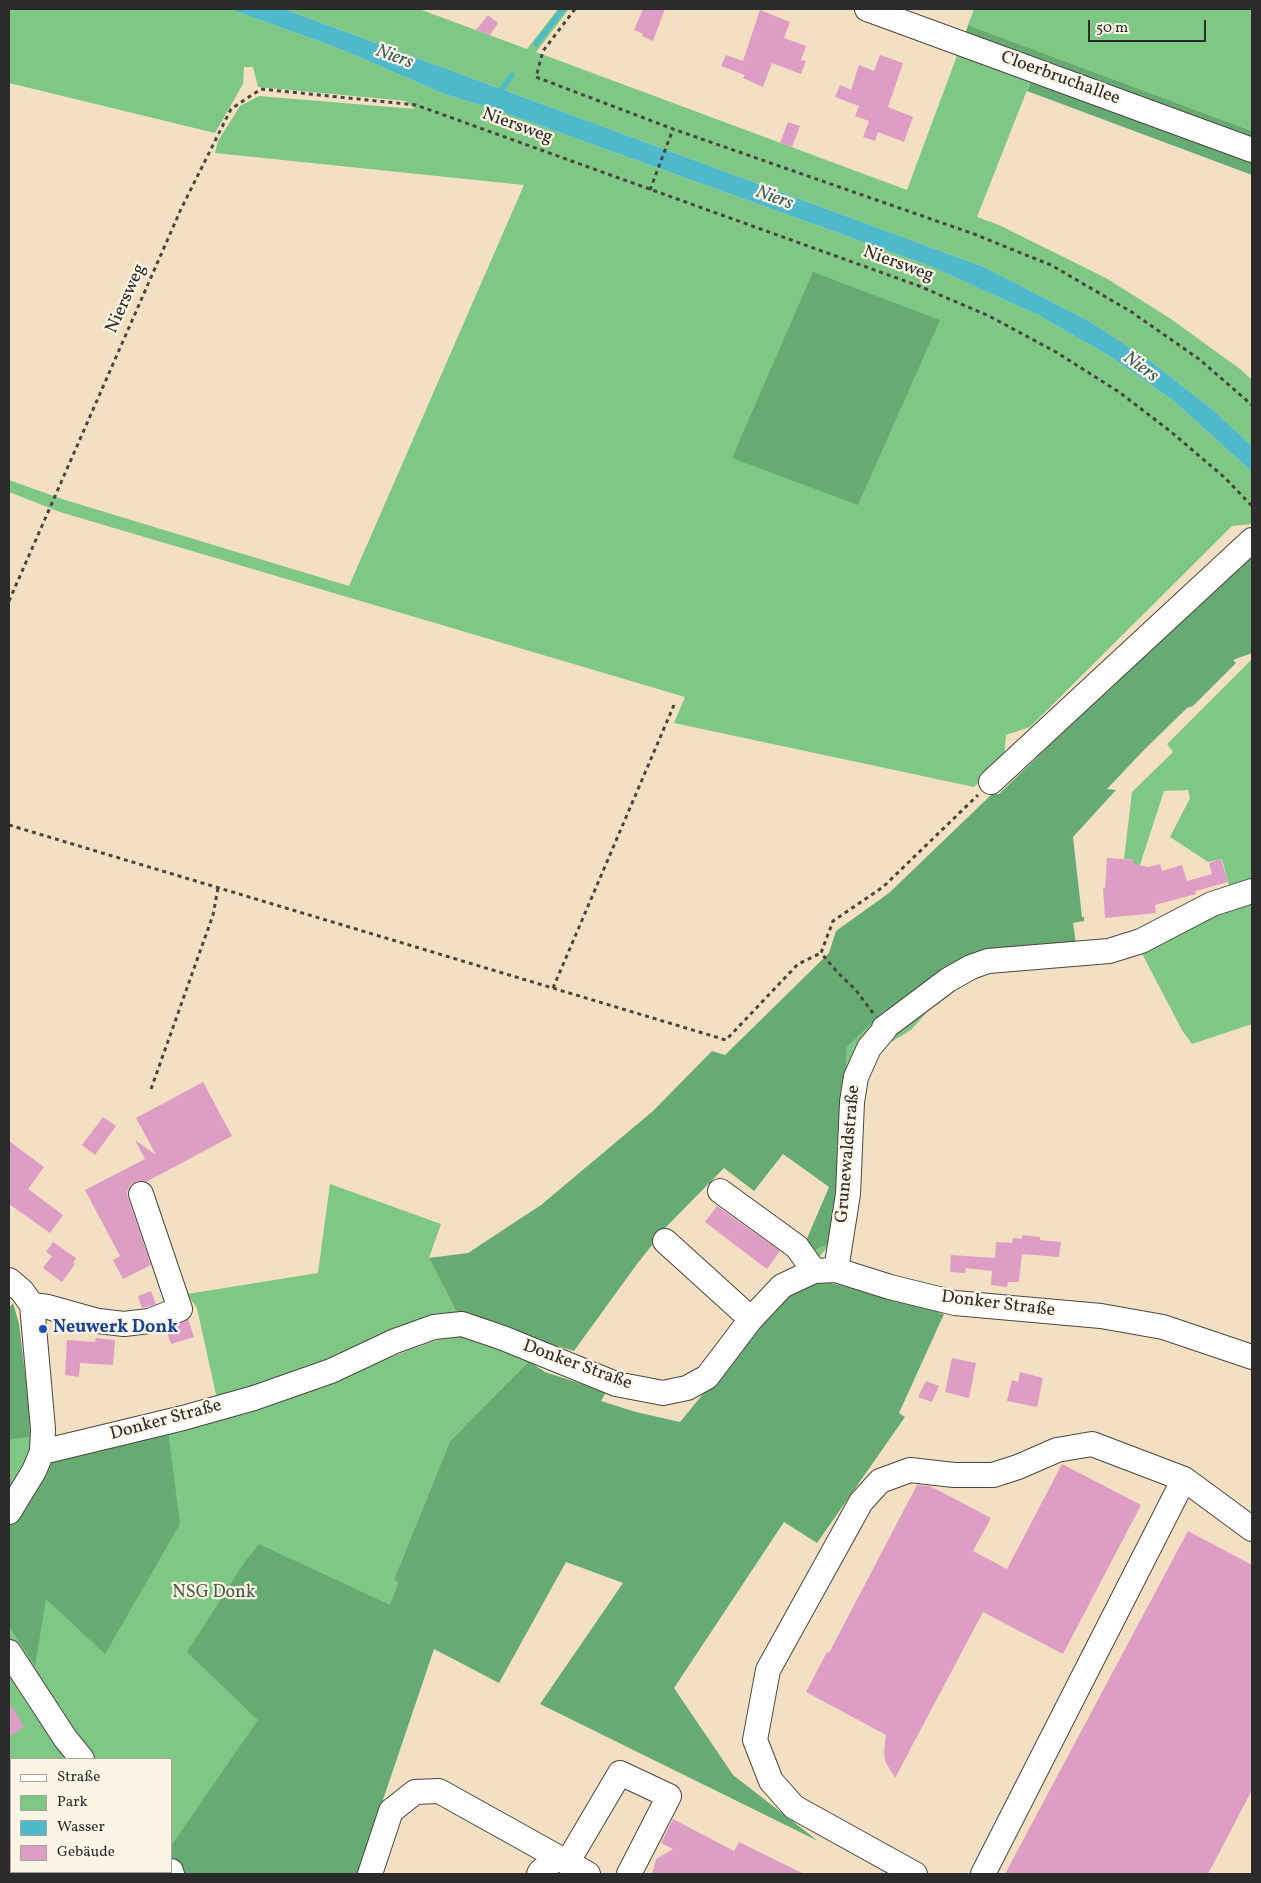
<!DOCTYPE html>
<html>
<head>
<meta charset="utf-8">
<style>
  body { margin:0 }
  #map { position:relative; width:1261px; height:1883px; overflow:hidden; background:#f3e0c3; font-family:Vollkorn,serif }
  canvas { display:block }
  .frame { position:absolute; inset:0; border:10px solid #2b2b2b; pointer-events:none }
  .legend { position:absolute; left:10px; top:1758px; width:162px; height:115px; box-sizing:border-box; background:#fcf5e5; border:1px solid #a8a49b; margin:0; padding:6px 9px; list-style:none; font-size:15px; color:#2b2b2b }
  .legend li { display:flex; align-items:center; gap:10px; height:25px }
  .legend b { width:25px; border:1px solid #a8a49b }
  .scale { position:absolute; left:1088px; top:20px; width:118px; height:22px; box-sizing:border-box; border:2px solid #2b2b2b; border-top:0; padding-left:6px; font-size:15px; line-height:18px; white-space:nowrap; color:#2b2b2b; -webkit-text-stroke:4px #fcf5e5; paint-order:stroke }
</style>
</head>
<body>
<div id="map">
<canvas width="1261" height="1883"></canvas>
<div class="frame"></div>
<ul class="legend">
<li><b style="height:6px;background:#fff"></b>Straße</li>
<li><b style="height:14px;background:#7ec784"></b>Park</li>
<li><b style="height:14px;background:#4eb9ca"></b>Wasser</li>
<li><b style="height:14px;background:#dd9dc4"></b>Gebäude</li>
</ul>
<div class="scale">50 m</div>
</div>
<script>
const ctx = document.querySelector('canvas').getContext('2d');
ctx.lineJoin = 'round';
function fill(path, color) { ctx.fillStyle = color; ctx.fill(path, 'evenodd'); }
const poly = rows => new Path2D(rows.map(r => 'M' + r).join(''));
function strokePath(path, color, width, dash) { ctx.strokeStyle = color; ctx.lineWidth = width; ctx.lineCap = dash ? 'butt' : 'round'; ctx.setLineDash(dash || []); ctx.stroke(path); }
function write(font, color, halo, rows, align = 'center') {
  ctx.font = font + ' Vollkorn,serif'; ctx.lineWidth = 4.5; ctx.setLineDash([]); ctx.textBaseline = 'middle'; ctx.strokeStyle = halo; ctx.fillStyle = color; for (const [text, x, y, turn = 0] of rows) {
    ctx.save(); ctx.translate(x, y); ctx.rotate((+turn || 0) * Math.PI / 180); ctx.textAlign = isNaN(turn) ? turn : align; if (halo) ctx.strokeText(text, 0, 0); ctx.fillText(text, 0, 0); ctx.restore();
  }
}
fill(poly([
  [9,9,230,9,343,50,444,94,497,110,930,266,1038,315,1108,355,1174,401,1252,472,1252,524,1232,526,1030,727,1006,735,1004,759,974,787,674,723,685,697,60,512,9,492,9,480,65,500,349,586,524,185,215,153,218,141,240,106,259,96,415,109,406,101,258,87,253,67,244,67,243,84,215,133,9,83],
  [284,9,419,9,527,49,558,9,569,9,536,52,907,190,958,53,1031,80,977,217,999,225,1106,278,1171,319,1240,369,1252,380,1252,446,1212,409,1149,360,1089,321,984,267],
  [974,9,1252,9,1252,131,968,25],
  [1252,659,1252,887,1231,893,1222,859,1208,862,1170,837,1190,798,1188,790,1164,791,1137,874,1133,878,1134,860,1124,859,1132,792,1173,752,1167,744],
  [1252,896,1252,1024,1192,1044,1182,1030,1139,948],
  [957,979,911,1030,870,1055],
  [873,1021,874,1030,852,1078,848,1102,844,1194,838,1224,835,1238,820,1256,811,1260,799,1257,826,1245,834,1235,838,1224,847,1047],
  [330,1184,441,1224,429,1258,459,1317,255,1390,217,1399,197,1308,187,1294,318,1273],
  [459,1333,529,1361,450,1441,394,1579,398,1583,298,1874,9,1874,9,1440,30,1437,31,1462,325,1384,409,1350],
  [11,1759,171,1759,171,1872,11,1872]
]), '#7ec784');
fill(poly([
  [968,25,1252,131,1252,142,965,35],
  [1031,80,1252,162,1252,175,1027,91],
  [813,272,940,320,858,505,732,458],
  [1252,553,1252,653,1233,660,1236,663,1193,706,1187,708,1143,751,1107,789,1116,790,1073,837,1082,917,1084,917,1084,921,1073,923,1077,951,985,956,897,1011,884,1011,847,1047,838,1224,834,1235,826,1245,799,1257,829,1187,783,1154,754,1191,724,1168,668,1225,637,1264,574,1351,459,1317,429,1258,468,1253,541,1205,653,1111,712,1051,725,1055,829,953,836,931,889,893,992,794,999,794,1132,666],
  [814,1279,941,1309,939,1313,944,1314,899,1413,905,1417,817,1543,784,1522,674,1688,733,1775,818,1841,540,1704,623,1583,566,1562,499,1683,434,1649,358,1874,179,1874,171,1859,171,1846,258,1720,187,1652,246,1560,259,1544,390,1605,398,1583,394,1579,450,1441,529,1361,545,1372,606,1392,601,1401,636,1412,680,1422,703,1394,716,1382,779,1298],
  [13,1303,19,1324,29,1405,30,1437,9,1440,9,1308],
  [168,1431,180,1524,105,1654,46,1599,35,1666,9,1626,9,1515,31,1467]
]), '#66ac72');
fill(poly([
  [230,9,284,9,984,267,1089,321,1149,360,1212,409,1252,446,1252,472,1174,401,1108,355,1038,315,930,266,497,110,444,94,343,50]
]), '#4eb9ca');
strokePath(poly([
  [536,44,563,9],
  [499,93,512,75]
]), '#4eb9ca', 5);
fill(poly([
  [643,9,665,9,653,41,642,36,643,34,634,30],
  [760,10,790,22,784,38,806,46,801,60,806,61,801,74,772,63,763,87,743,78,745,75,721,66,726,55,743,61],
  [488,15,498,23,490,35,476,30],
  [880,55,903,63,888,107,913,117,904,142,878,132,875,141,863,137,869,121,855,116,859,106,835,97,840,85,851,90,859,65,874,71],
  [788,122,800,126,792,147,780,143],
  [1107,858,1134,860,1134,864,1149,867,1160,864,1162,871,1182,865,1187,881,1212,874,1209,863,1221,859,1228,882,1195,891,1196,894,1155,905,1156,913,1105,918,1103,888,1105,888],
  [203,1082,232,1136,146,1182,137,1181,130,1185,127,1192,128,1198,151,1265,123,1279,113,1260,120,1256,85,1190,145,1159,135,1140,156,1155,136,1118],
  [103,1117,116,1126,95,1155,82,1145],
  [9,1141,44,1167,28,1189,63,1215,50,1233,9,1204],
  [717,1206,780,1251,767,1269,705,1222],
  [1022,1235,1040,1237,1040,1240,1061,1242,1059,1257,1022,1254,1019,1282,1008,1282,1007,1287,991,1285,992,1271,966,1268,965,1273,950,1272,951,1255,995,1258,996,1242,1012,1243,1013,1238,1022,1239],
  [53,1242,76,1258,73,1263,75,1264,62,1282,43,1268,52,1256,46,1252],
  [151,1291,156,1304,142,1308,138,1296],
  [188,1319,194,1337,171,1344,166,1329],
  [96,1338,115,1340,113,1365,80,1363,79,1377,65,1375,67,1340,95,1342],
  [952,1358,976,1363,969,1398,945,1392],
  [1020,1372,1043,1378,1037,1407,1007,1401,1012,1380,1018,1382],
  [926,1381,939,1386,932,1402,918,1397],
  [1062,1464,1141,1505,1063,1654,983,1612,895,1778,885,1761,884,1751,886,1735,806,1692,827,1652,829,1653,917,1485,930,1486,991,1518,973,1551,1007,1569],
  [1188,1531,1252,1565,1252,1790,1208,1874,1005,1874],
  [9,1702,24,1727,9,1737],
  [673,1819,734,1851,739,1842,804,1874,652,1874,656,1859,673,1849,661,1843]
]), '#dd9dc4');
const minor = poly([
  [867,9,1252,150],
  [991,782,1252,540],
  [720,1191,797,1247,814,1271],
  [665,1241,751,1319],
  [836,1270,848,1194,852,1102,856,1077,869,1048,885,1029,884,1028,948,980,971,967,988,961,1109,951,1141,941,1212,904,1252,891],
  [9,1280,22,1291,32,1305,43,1429,42,1452,34,1471,9,1512],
  [32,1305,48,1307,98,1321,124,1324,149,1321,180,1309,141,1194],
  [42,1452,183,1418,254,1398,331,1371,395,1341,434,1327,462,1324,503,1338,616,1384,663,1393,687,1388,707,1377,751,1319,782,1286,814,1271,836,1270,890,1287,955,1303,1101,1316,1163,1327,1252,1357],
  [9,1652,65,1738,82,1759],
  [567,1863,620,1773,669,1796,629,1874],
  [171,1871,172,1874],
  [370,1874,391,1811,415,1792,439,1791,588,1874],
  [539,1874,541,1871,557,1858],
  [915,1874,794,1807,771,1781,755,1740,768,1670,861,1502,880,1481,910,1470,954,1475,993,1475,1018,1467,1057,1450,1092,1444,1184,1479,1252,1529],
  [983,1874,1184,1479]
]);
strokePath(minor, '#494642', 26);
strokePath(poly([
  [575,9,543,51,536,77,673,129,974,234,1051,265,1130,311,1199,359,1252,405],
  [650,190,673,129],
  [9,601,181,209,231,109,261,89,416,105,919,286,989,316,1056,352,1119,392,1170,431,1224,477,1252,506],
  [9,825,726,1040,798,964,821,953],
  [553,988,674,705],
  [873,1013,855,989,838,973,821,953,833,921,883,887,978,795],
  [151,1089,213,915,218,888]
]), '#494642', 3, [4, 4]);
strokePath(minor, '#fff', 24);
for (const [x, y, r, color] of [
  [43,1329,5,"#1a4fb4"]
]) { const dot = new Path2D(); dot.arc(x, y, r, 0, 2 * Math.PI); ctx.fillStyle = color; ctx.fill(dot); strokePath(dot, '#fcf5e5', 2); }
write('18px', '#2b2b2b', '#fcf5e5', [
  ["Cloerbruchallee",1060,79,20],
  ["Niersweg",517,127,20],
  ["Niersweg",898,265,20],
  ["Niersweg",127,299,-66],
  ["Grunewaldstraße",849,1154,-85],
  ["Donker Straße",998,1305,7],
  ["Donker Straße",577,1366,20],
  ["Donker Straße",166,1421,-15]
]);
write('bold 18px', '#164399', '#fcf5e5', [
  ["Neuwerk Donk",53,1329]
], 'left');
write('18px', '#445a46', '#fcf5e5', [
  ["NSG Donk",214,1594]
]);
write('italic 19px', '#375d63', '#fcf5e5', [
  ["Niers",394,58,20],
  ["Niers",774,199,20],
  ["Niers",1140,368,36]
]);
</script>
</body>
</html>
